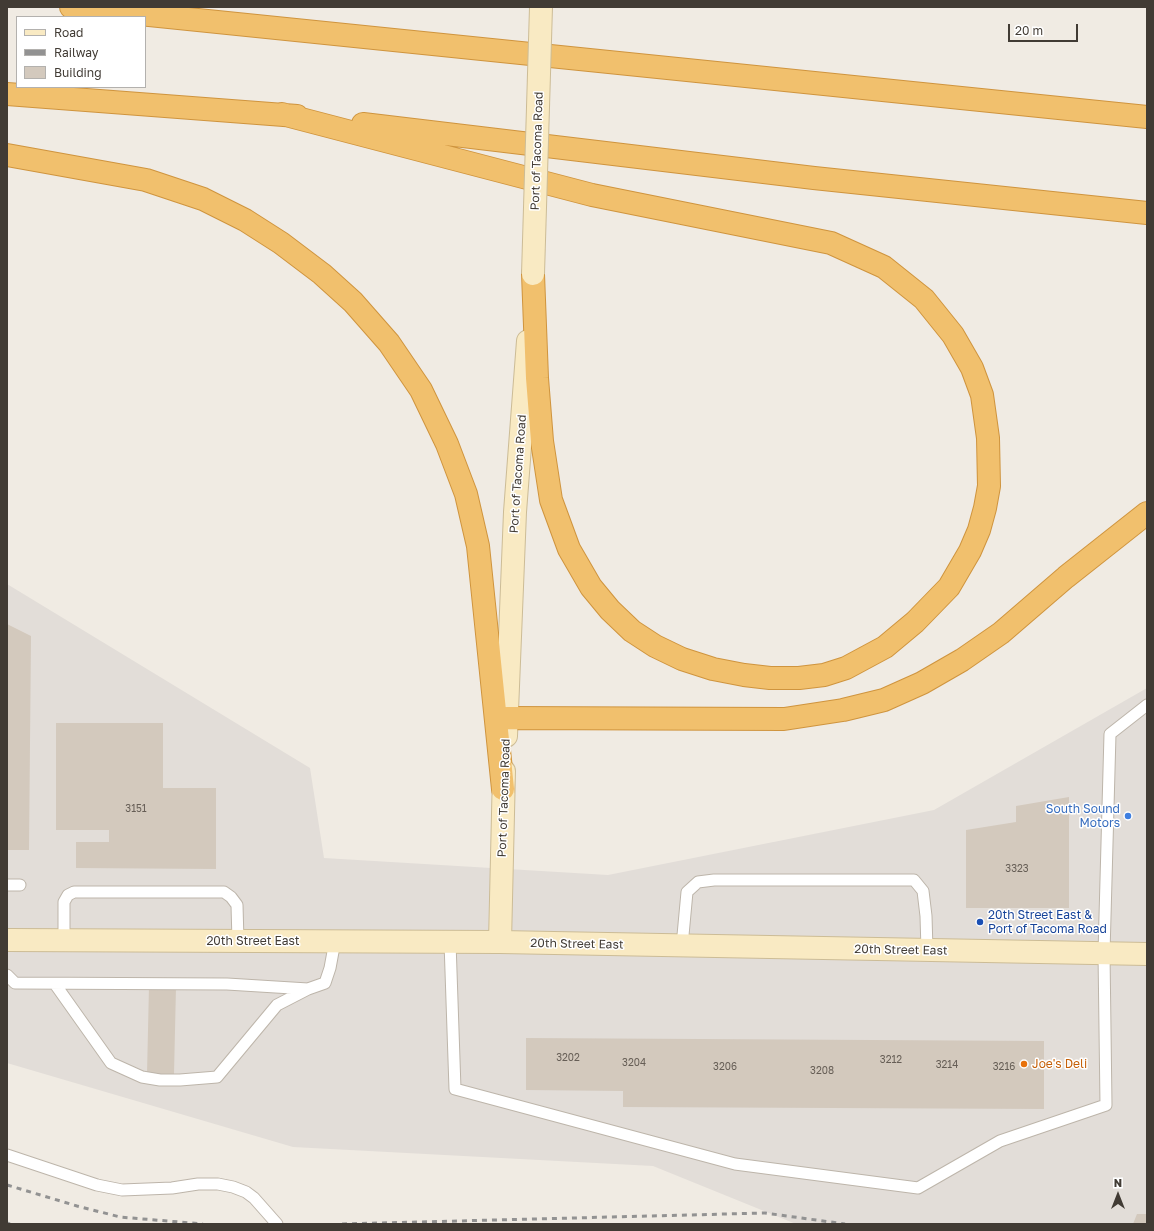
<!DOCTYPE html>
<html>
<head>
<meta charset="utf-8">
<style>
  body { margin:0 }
  #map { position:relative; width:1154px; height:1231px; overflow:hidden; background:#f0ebe3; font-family:"Golos Text",sans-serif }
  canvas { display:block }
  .frame { position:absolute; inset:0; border:8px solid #413b34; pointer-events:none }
  .legend { position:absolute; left:16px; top:16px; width:130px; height:72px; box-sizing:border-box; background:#fff; border:1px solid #b3b1ae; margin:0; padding:5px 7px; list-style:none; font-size:12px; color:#413b34 }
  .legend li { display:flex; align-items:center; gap:8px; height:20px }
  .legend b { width:20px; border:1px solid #b3b1ae }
  .north { position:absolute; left:1098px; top:1175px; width:40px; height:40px; -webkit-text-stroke:3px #fff; paint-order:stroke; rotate:0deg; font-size:11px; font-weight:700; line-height:16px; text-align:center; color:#413b34 }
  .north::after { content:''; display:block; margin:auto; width:14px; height:18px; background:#413b34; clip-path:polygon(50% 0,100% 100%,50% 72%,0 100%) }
  .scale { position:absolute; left:1008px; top:24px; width:70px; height:18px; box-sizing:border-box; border:2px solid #413b34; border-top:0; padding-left:5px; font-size:12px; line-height:14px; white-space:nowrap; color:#413b34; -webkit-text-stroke:3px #fff; paint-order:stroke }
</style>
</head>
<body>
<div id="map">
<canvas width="1154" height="1231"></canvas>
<div class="frame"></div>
<ul class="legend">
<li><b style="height:5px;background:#f9eac3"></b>Road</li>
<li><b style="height:5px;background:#929292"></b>Railway</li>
<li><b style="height:11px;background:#d3c9bd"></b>Building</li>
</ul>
<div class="north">N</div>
<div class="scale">20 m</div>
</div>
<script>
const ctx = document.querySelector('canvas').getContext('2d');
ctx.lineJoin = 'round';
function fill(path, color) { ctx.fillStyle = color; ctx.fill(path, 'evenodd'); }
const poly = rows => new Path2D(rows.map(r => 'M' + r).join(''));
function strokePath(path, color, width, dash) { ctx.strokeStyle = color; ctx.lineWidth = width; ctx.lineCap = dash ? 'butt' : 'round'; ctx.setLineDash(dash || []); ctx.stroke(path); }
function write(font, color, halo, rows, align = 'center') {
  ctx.font = font + ' "Golos Text",sans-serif'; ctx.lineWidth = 3; ctx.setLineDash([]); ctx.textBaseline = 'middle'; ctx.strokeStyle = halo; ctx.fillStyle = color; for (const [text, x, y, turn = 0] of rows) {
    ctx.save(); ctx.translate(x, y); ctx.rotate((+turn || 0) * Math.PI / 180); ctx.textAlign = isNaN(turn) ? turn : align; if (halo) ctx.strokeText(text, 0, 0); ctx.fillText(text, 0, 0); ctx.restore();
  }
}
fill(poly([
  [7,584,310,768,324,858,608,875,934,810,1147,688,1147,1224,796,1224,653,1166,293,1147,7,1063]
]), '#e2ddd8');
fill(poly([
  [7,624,31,636,29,850,7,850],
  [56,723,163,723,163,788,216,788,216,869,76,868,76,842,109,842,109,830,56,830],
  [1069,797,1069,908,966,908,966,830,1016,822,1016,806],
  [149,986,176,987,174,1074,147,1074],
  [526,1038,1044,1041,1044,1109,623,1107,623,1091,526,1090],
  [1137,1214,1147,1214,1147,1224,1133,1224]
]), '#d3c9bd');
const lane = poly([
  [7,885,20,885],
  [64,941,64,902,68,895,74,892,224,892,231,897,237,905,238,941],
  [450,942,455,1089,735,1164,918,1188,1000,1141,1106,1105,1104,953,1110,734,1147,705],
  [682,946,687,892,698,882,714,880,914,880,923,891,926,916,927,950],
  [7,975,15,983,227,984,308,989,325,983,330,968,335,941],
  [55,984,111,1063,142,1077,160,1080,180,1080,217,1077,277,1005,308,989],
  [7,1155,97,1185,122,1190,172,1188,198,1184,218,1184,233,1187,246,1192,254,1198,277,1224]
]);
const secondary = poly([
  [506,736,515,512,528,341],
  [7,940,500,942,1147,954],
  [500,942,504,771]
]);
const highway = poly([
  [71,7,1147,117],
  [7,94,297,116],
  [282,114,592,195,831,243,884,267,924,299,953,335,972,368,982,395,988,438,989,486,985,508,979,530,970,551,949,587,915,622,885,647,846,668,824,675,799,678,770,678,744,675,713,669,682,659,655,646,632,631,610,610,591,587,569,549,551,500,542,441,537,378,533,274],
  [363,124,814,178,1147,213],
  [7,155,146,180,203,199,245,220,281,243,322,274,353,302,389,343,421,390,447,444,466,494,478,546,503,789],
  [507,718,784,719,843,710,884,700,922,683,962,660,1001,633,1066,577,1147,513]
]);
strokePath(lane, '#bdb5aa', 13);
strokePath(secondary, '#ccbc96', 24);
strokePath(highway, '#cf943e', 24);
strokePath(lane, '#fff', 11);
strokePath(secondary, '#f9eac3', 22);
strokePath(highway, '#f1c06d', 22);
strokePath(poly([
  [7,1185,77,1206,120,1217,203,1224],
  [7,1223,10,1224],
  [342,1224,765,1213,845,1224]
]), '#929292', 3, [5, 5]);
const secondaryBridge = poly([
  [533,274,541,7]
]);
strokePath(secondaryBridge, '#ccbc96', 24, []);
strokePath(secondaryBridge, '#f9eac3', 22);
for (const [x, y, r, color] of [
  [1128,816,4,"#3f7fe0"],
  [980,922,4,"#1a4fb4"],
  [1024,1064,4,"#e8710a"]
]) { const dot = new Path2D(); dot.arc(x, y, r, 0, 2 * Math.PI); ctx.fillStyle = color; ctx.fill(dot); strokePath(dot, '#fff', 1.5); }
write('10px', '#665e56', null, [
  ["3151",136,809],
  ["3323",1017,869],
  ["3202",568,1058],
  ["3212",891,1060],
  ["3204",634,1063],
  ["3214",947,1065],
  ["3206",725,1067],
  ["3216",1004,1067],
  ["3208",822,1071]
]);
write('12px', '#413b34', '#fff', [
  ["Port of Tacoma Road",537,151,-88],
  ["Port of Tacoma Road",518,474,-86],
  ["Port of Tacoma Road",504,798,-88],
  ["20th Street East",253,941],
  ["20th Street East",577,944,1],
  ["20th Street East",901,950,1]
]);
write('12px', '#366cbe', '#fff', [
  ["South Sound",1120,809],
  ["Motors",1120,823]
], 'right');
write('12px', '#164399', '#fff', [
  ["20th Street East &",988,915],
  ["Port of Tacoma Road",988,929]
], 'left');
write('12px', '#c56008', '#fff', [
  ["Joe's Deli",1032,1064]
], 'left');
</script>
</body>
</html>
